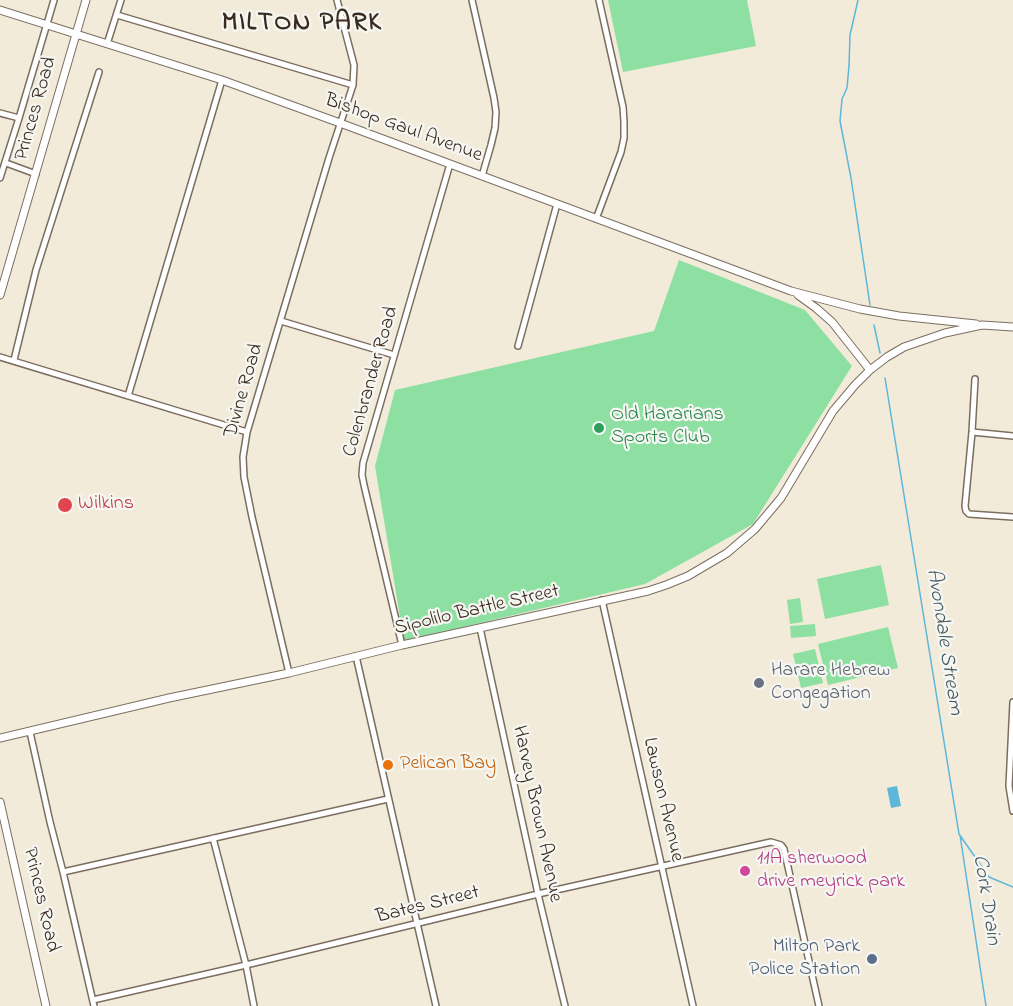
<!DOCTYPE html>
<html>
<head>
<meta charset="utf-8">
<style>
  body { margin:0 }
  canvas { display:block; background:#f3ebda }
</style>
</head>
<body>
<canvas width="1013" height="1006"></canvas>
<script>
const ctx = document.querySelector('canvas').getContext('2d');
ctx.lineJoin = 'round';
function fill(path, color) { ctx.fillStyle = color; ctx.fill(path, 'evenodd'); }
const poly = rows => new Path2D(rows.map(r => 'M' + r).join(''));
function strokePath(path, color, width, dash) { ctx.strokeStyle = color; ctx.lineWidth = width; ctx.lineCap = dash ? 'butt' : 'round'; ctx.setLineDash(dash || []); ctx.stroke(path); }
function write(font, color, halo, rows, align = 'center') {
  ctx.font = font + ' "Indie Flower",sans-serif'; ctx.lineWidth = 4.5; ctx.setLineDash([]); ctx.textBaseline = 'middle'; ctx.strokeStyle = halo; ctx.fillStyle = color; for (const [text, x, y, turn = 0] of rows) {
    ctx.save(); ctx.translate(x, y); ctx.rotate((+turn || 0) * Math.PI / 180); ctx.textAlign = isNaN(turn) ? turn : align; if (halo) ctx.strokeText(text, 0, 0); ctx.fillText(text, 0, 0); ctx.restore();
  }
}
fill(poly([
  [608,0,747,0,756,46,623,72],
  [679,260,805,310,852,366,753,524,645,584,404,641,375,466,395,390,654,331],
  [881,565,889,605,825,619,817,579],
  [800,598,803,622,790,624,787,600],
  [815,624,816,636,791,638,790,626],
  [888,627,898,668,828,685,818,644],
  [815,649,823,683,801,688,793,654]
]), '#8de0a1');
fill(poly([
  [897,786,901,806,891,808,887,788]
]), '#5cb7da');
strokePath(poly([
  [858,0,850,35,849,66,847,88,842,99,840,121,851,178,870,305],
  [874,325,880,353],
  [885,378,959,834,989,877,1013,887],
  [960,835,986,1006]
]), '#5cb7da', 1.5);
const minor = poly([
  [472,0,494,98,496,112,495,128,491,145,482,176],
  [117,15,353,85],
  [107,44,121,0],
  [0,113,19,118],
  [6,163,36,174],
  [0,178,19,118,54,0],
  [596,219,621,152,624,138,624,122,623,107,599,0],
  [281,321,394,355],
  [518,346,557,204],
  [0,357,247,432],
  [14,360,36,270,99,72],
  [975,379,972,432,965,506,966,511,969,514,1013,517],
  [128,396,222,80],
  [972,432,1013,436],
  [602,600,693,1006],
  [480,628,538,894,565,1006],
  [402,645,364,485,362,475,363,463,450,164],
  [356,656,436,1006],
  [289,673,252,517,244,477,243,457,247,432,329,158,353,85,354,65,337,0],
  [1013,702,1009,786,1013,811],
  [30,732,50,822,63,872,94,1006],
  [213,838,246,965,254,1006],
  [63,872,388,799],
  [93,1000,246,965,538,894,771,842,781,845,784,849,819,1006]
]);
const major = poly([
  [0,10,222,80,340,123,791,291,860,309,899,316,976,324],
  [0,295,86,0],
  [798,295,816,308,832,322,870,370],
  [0,738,169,698,289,673,402,645,648,591,666,585,688,576,727,553,755,529,781,498,833,411,855,385,870,370,887,357,904,347,945,333,982,325,1013,327],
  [0,802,46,1006]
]);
strokePath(minor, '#7b6e60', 8);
strokePath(major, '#7b6e60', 9);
strokePath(minor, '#fff', 5);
strokePath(major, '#fff', 7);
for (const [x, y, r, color] of [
  [599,428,6,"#2e9e5b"],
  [65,505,8,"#e0444e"],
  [759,683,6,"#6b7280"],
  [388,765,6,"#e8710a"],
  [745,871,6,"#d1479c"],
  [872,959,6,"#5c6f8a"]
]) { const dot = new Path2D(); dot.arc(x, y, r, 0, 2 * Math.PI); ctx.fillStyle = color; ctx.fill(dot); strokePath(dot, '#f6f6f2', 2); }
write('20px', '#3b2a1e', '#f6f6f2', [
  ["Princes Road",37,109,-74],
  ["Bishop Gaul Avenue",403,129,20],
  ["Colenbrander Road",372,382,-74],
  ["Divine Road",245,391,-74],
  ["Sipolilo Battle Street",477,611,-13],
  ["Lawson Avenue",662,800,77],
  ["Harvey Brown Avenue",536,814,78],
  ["Princes Road",40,900,77],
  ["Bates Street",428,906,-14]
]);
write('20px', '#27864d', '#f6f6f2', [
  ["Old Hararians",611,416],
  ["Sports Club",611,439]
], 'left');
write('20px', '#be3a42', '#f6f6f2', [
  ["Wilkins",78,505]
], 'left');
write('20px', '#5b616d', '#f6f6f2', [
  ["Harare Hebrew",771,672],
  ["Congegation",771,695]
], 'left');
write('20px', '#c56008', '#f6f6f2', [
  ["Pelican Bay",400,765]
], 'left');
write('20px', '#b23c85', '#f6f6f2', [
  ["11A sherwood",757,860],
  ["drive meyrick park",757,883]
], 'left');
write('20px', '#4e5e75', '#f6f6f2', [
  ["Milton Park",860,948],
  ["Police Station",860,971]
], 'right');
write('italic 21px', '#475b60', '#f6f6f2', [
  ["Avondale Stream",943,642,81],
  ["Cork Drain",985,900,81]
]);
ctx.letterSpacing = '1.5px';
write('bold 26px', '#3b2a1e', '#f6f6f2', [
  ["MILTON PARK",302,25]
]);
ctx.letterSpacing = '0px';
</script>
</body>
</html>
